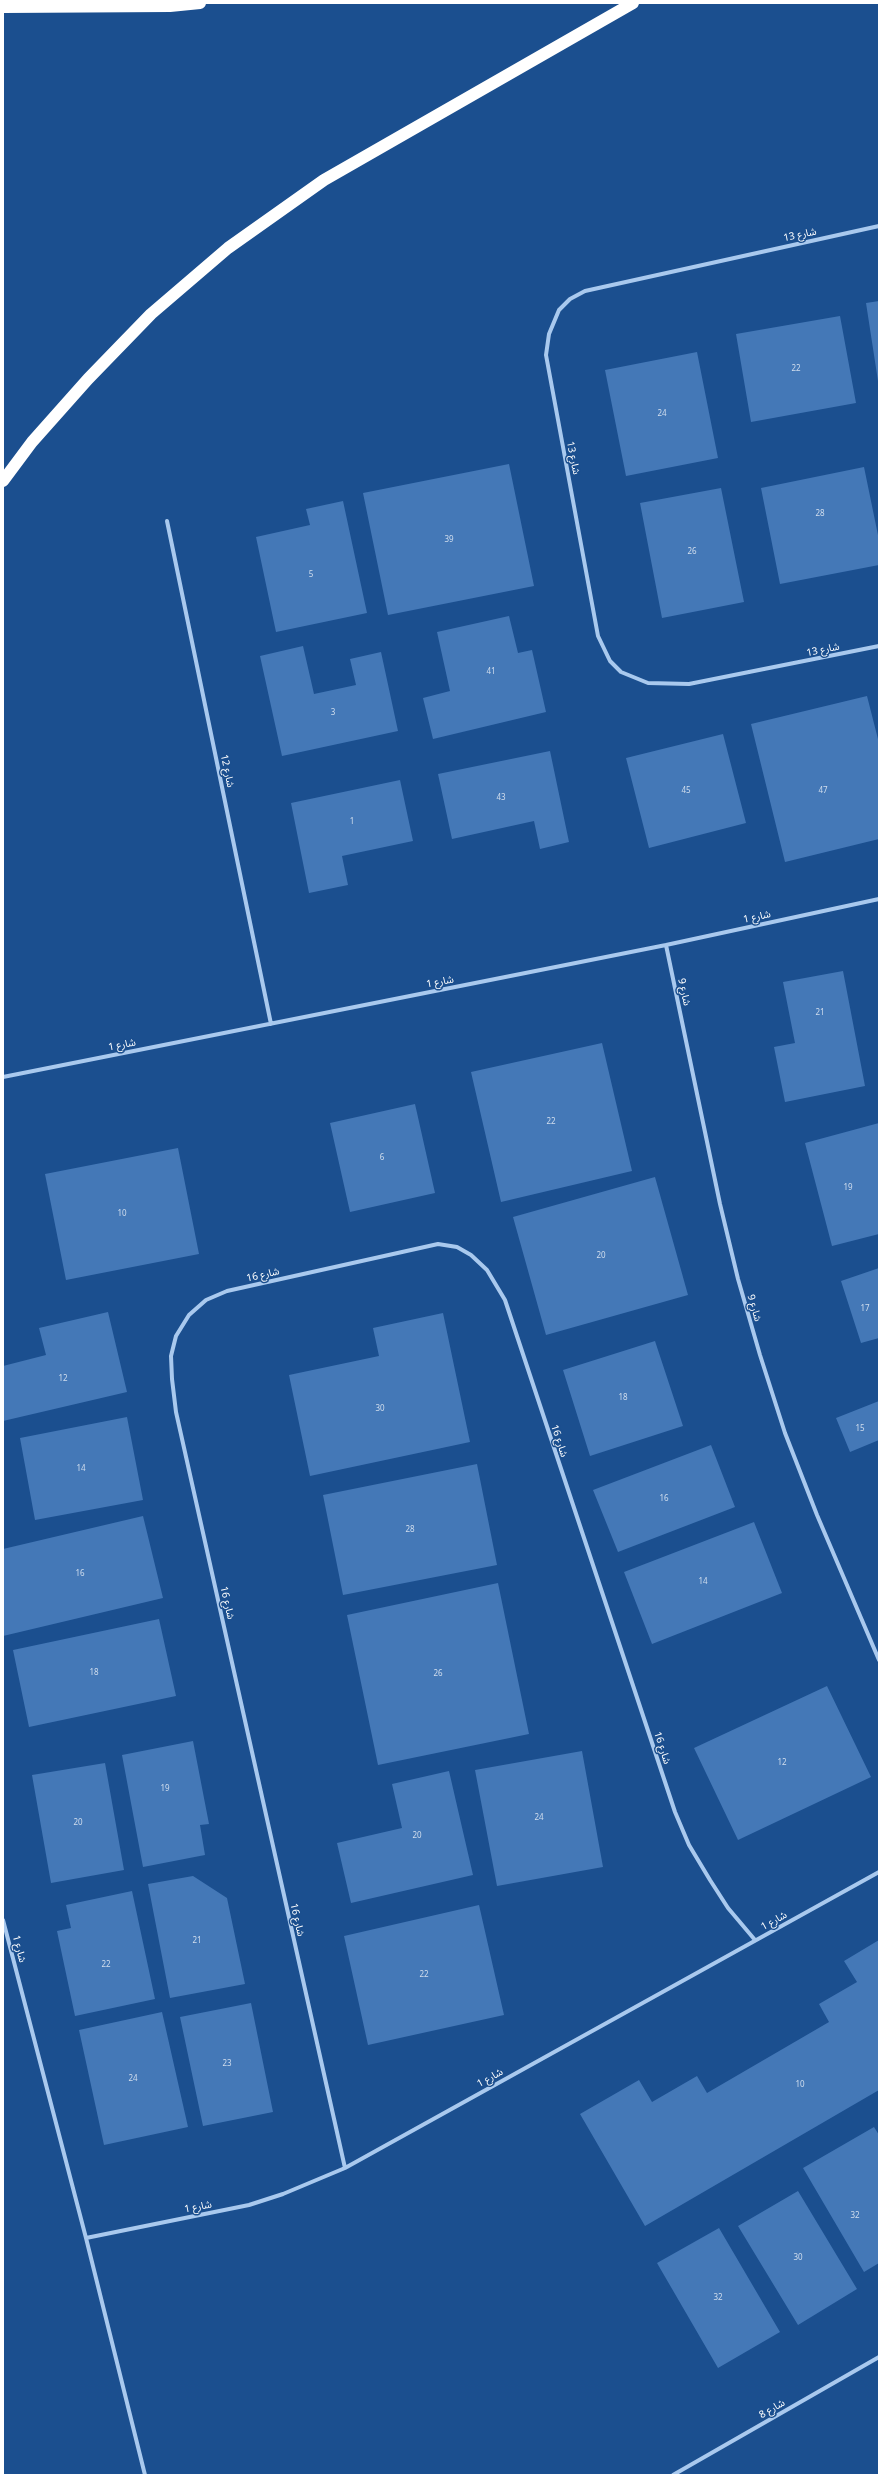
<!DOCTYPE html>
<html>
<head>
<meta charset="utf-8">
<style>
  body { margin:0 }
  #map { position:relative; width:882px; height:2478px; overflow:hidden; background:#1b4f8f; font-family:"Noto Sans",sans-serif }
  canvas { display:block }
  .frame { position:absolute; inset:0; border:4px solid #fff; pointer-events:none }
</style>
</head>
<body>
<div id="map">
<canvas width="882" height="2478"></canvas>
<div class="frame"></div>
</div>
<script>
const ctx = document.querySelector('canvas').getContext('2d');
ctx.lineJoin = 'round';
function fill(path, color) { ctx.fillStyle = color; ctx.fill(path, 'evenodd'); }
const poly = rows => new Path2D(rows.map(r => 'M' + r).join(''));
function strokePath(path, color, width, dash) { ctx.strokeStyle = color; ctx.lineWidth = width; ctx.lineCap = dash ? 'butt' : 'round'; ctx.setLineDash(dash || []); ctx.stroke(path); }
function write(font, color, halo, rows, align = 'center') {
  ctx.font = font + ' "Noto Sans","Noto Sans Arabic",sans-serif'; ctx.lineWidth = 3; ctx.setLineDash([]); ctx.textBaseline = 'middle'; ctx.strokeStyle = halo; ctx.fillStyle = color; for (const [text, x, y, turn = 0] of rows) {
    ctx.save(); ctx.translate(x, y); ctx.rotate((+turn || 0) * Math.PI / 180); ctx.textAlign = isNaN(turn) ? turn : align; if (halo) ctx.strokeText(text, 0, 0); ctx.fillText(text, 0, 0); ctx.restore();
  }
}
fill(poly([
  [879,301,879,381,878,381,866,303],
  [840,316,856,403,751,422,736,334],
  [697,352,718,458,626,476,605,370],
  [509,464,534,586,388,615,363,493],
  [864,467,879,540,879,565,780,584,761,488],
  [721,488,744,602,662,618,640,503],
  [343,501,367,613,276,632,256,537,310,525,306,509],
  [509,616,518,653,532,650,546,712,433,739,423,698,450,691,437,632],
  [303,646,314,694,356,685,350,659,381,652,398,731,282,756,260,656],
  [867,696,879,743,879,839,785,862,751,724],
  [723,734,746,823,649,848,626,758],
  [550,751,569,842,540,849,534,821,452,839,438,774],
  [400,780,413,841,342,856,348,885,309,893,291,803],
  [843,971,865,1086,785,1102,774,1047,795,1043,783,982],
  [602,1043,632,1171,501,1202,471,1072],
  [415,1104,435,1193,350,1212,330,1123],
  [879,1123,879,1234,832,1246,805,1143],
  [178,1148,199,1254,66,1280,45,1174],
  [655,1177,688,1295,546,1335,513,1217],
  [879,1268,879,1338,861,1343,841,1281],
  [108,1312,127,1392,3,1421,3,1366,46,1355,39,1328],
  [443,1313,470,1442,310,1476,289,1375,379,1356,373,1328],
  [655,1341,683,1426,590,1456,563,1370],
  [879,1401,879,1440,850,1452,836,1418],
  [127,1417,143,1500,35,1520,20,1438],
  [711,1445,735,1507,618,1552,593,1490],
  [477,1464,497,1565,343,1595,323,1495],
  [143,1516,163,1598,3,1636,3,1549],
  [754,1522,782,1593,652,1644,624,1572],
  [498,1583,529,1734,378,1765,347,1615],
  [159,1619,176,1696,29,1727,13,1650],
  [827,1686,871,1777,738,1840,694,1748],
  [193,1741,209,1824,200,1825,205,1855,143,1867,122,1755],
  [582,1751,603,1867,497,1886,475,1770],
  [105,1763,124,1870,51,1883,32,1775],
  [449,1771,473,1875,351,1903,337,1843,402,1828,392,1784],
  [193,1876,227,1898,245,1984,170,1998,148,1884],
  [132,1891,155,1999,75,2016,57,1931,71,1928,66,1905],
  [479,1905,504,2015,368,2045,344,1936],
  [879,1940,879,2090,645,2226,580,2114,639,2080,652,2102,697,2076,707,2093,829,2022,819,2004,857,1982,844,1961],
  [251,2003,273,2112,203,2126,180,2017],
  [162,2012,188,2127,104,2145,79,2030],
  [874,2127,879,2135,879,2263,864,2272,803,2168],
  [798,2191,857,2289,798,2325,738,2226],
  [719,2228,780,2332,718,2368,657,2263]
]), '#4478b7');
strokePath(poly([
  [879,226,585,291,570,299,559,310,549,334,546,355,598,636,610,661,621,672,648,683,689,684,879,646],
  [167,521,271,1024],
  [666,945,720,1204,738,1279,760,1355,785,1433,817,1515,879,1660],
  [3,1077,666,945,879,899],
  [3,1920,86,2238,145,2475],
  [345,2168,176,1412,172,1379,171,1356,176,1336,189,1315,206,1300,227,1291,438,1244,457,1247,471,1255,487,1270,505,1300,675,1812,689,1845,710,1880,728,1908,755,1940],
  [86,2238,249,2205,283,2194,345,2168,879,1872],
  [673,2475,879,2357]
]), '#a9c9ee', 4);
strokePath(poly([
  [3,7,170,6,200,3],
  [3,481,32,442,88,379,151,314,228,248,324,180,633,3]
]), '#fff', 12);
write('8px', '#d0dded', null, [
  ["22",796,369],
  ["24",662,414],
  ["28",820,514],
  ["39",449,540],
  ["26",692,552],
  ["5",311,575],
  ["41",491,672],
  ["3",333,713],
  ["45",686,791],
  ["47",823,791],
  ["43",501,798],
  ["1",352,822],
  ["21",820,1013],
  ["22",551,1122],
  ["6",382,1158],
  ["19",848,1188],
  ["10",122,1214],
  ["20",601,1256],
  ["17",865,1309],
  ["12",63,1379],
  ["18",623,1398],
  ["30",380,1409],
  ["15",860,1429],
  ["14",81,1469],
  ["16",664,1499],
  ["28",410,1530],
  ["16",80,1574],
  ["14",703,1582],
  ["18",94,1673],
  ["26",438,1674],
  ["12",782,1763],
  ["19",165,1789],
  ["24",539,1818],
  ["20",78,1823],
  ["20",417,1836],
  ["21",197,1941],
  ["22",106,1965],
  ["22",424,1975],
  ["23",227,2064],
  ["24",133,2079],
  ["10",800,2085],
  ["32",855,2216],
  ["30",798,2258],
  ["32",718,2298]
]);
write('10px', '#fff', '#1b4f8f', [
  ["شارع 13",800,235,-12],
  ["شارع 13",573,458,79],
  ["شارع 13",823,650,-12],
  ["شارع 12",227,771,78],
  ["شارع 1",757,917,-12],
  ["شارع 1",440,982,-11],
  ["شارع 9",684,992,78],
  ["شارع 1",122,1045,-11],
  ["شارع 16",263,1275,-13],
  ["شارع 9",754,1308,74],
  ["شارع 16",559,1441,72],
  ["شارع 16",227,1603,77],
  ["شارع 16",662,1748,72],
  ["شارع 16",297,1920,77],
  ["شارع 1",774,1921,-29],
  ["شارع 1",19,1949,75],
  ["شارع 1",490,2078,-29],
  ["شارع 1",198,2207,-11],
  ["شارع 8",772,2409,-30]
]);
</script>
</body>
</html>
